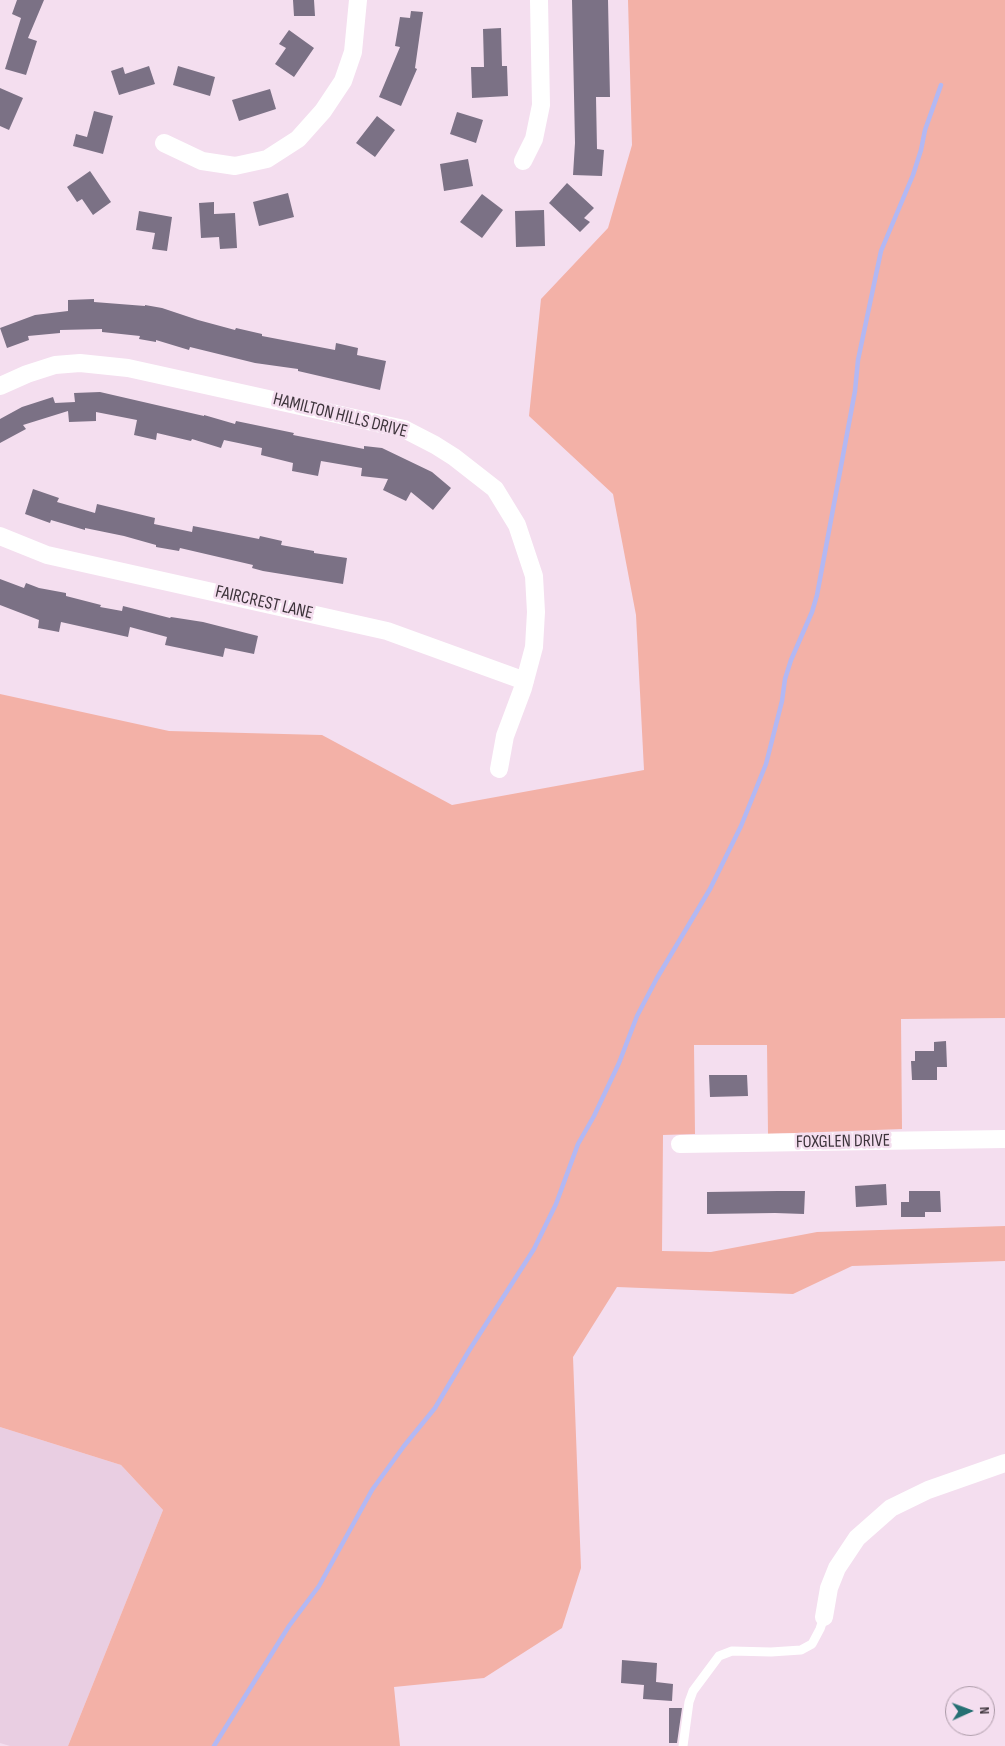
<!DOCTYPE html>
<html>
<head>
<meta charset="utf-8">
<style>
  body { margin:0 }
  #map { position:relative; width:1005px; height:1746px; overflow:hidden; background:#f4deef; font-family:"Sofia Sans Condensed",sans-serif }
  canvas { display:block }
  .north { position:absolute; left:945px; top:1686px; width:50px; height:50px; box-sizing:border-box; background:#f4deef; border:1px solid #ab9aa7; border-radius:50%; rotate:88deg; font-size:14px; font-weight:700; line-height:20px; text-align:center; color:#3d343b }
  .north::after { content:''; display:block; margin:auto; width:18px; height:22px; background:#257073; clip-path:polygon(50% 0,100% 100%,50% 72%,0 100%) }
</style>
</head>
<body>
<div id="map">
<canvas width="1005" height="1746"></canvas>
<div class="north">N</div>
</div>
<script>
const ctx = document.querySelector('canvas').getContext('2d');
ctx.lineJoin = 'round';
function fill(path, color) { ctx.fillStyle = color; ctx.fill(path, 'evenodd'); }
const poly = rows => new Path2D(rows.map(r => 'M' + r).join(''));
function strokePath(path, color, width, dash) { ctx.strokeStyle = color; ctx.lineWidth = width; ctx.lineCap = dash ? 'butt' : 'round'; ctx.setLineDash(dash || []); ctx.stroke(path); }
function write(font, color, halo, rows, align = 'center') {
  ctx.font = font + ' "Sofia Sans Condensed",sans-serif'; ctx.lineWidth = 5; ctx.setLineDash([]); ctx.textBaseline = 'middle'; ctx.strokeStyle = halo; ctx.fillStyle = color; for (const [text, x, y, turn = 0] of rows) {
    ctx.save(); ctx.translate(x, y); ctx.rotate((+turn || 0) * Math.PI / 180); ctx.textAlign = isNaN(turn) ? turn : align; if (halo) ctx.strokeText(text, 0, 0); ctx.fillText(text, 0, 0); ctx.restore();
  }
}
fill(poly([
  [0,1427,121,1465,163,1510,68,1746,10,1746,0,1743]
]), '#e9cee2');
fill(poly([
  [628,0,1005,0,1005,1018,901,1019,902,1129,768,1134,767,1045,694,1045,695,1134,663,1135,662,1251,711,1252,817,1232,1005,1226,1005,1261,852,1266,793,1294,617,1287,573,1357,581,1568,562,1628,484,1678,394,1687,400,1746,68,1746,163,1510,121,1465,0,1427,0,694,169,731,322,735,452,805,644,770,636,615,613,494,529,416,541,299,608,228,632,145]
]), '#f3b1a7');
strokePath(poly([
  [214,1746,289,1626,319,1586,372,1490,404,1446,435,1408,470,1349,534,1249,556,1204,578,1144,594,1116,619,1063,637,1016,657,978,710,889,741,826,766,764,782,701,785,679,791,660,812,612,817,595,855,391,858,360,881,251,913,175,921,150,925,130,941,85]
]), '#b3b8f3', 4.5);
fill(poly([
  [17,0,44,0,28,38,37,41,26,75,5,69,21,18,12,14],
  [293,0,314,0,315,16,294,16],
  [572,0,608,0,610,97,596,97,597,149,604,150,602,176,573,175,575,143],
  [411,11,423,12,415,68,417,69,401,106,379,97,400,47,395,46,400,17,410,18],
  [501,28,502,66,507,66,508,96,472,98,471,67,484,67,483,29],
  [289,30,314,48,294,77,275,64,286,48,279,44],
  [149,66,155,84,119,95,111,71,123,67,125,74],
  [178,66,215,77,210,96,173,85],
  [0,88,23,98,9,130,0,126],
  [270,89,276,109,239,121,232,100],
  [94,111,113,116,103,154,73,146,76,134,87,137],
  [457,112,483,120,476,143,450,134],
  [377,116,395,130,375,157,356,143],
  [468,159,473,186,444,191,440,164],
  [90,171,111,202,93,215,82,199,77,202,67,187],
  [567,183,594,208,584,218,590,222,580,232,549,203],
  [288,193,294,217,259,226,253,202],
  [482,194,503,210,482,238,460,222],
  [214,202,214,214,235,213,237,248,220,249,219,237,201,238,199,203],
  [544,210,545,246,516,247,515,211],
  [139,211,172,217,167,251,152,249,155,233,136,230],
  [94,299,94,302,145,306,145,305,162,308,198,320,235,330,236,328,262,334,262,336,335,350,336,343,358,348,357,355,386,361,380,390,298,371,298,369,255,363,190,347,189,350,156,340,156,342,139,339,140,336,102,332,102,329,60,330,60,333,28,336,29,340,7,348,0,328,35,315,68,311,68,300],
  [100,392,204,416,204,415,235,424,236,421,294,433,293,435,364,449,364,446,382,448,432,472,451,488,433,510,411,492,406,501,383,490,388,479,361,476,362,468,321,461,318,476,292,471,293,463,261,455,262,448,224,440,221,448,192,439,191,441,157,433,156,440,134,435,137,420,96,412,96,421,69,422,68,411,23,425,26,429,0,443,0,419,22,407,53,397,55,403,75,402,74,393],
  [33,489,59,498,57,502,95,513,97,504,155,518,154,524,192,532,193,526,259,539,260,536,282,541,281,545,314,551,314,553,347,558,343,584,263,571,252,568,253,565,180,548,179,551,156,547,156,545,124,536,85,528,85,530,51,520,50,523,25,514],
  [0,579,24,588,26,583,39,588,66,593,66,596,101,605,100,607,122,611,123,606,170,618,171,617,203,622,258,636,254,654,225,648,223,657,165,645,167,637,130,627,128,637,61,622,59,632,38,628,39,620,0,605],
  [946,1041,947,1067,937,1067,937,1080,912,1080,911,1061,915,1061,915,1051,934,1051,934,1042],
  [709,1075,747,1075,748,1096,710,1097],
  [886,1184,887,1205,856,1207,855,1186],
  [778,1191,805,1191,804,1214,775,1213,707,1214,707,1192],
  [909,1191,940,1191,941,1212,925,1212,925,1217,901,1217,901,1202,909,1202],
  [622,1660,657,1663,656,1682,673,1684,672,1701,643,1699,644,1685,621,1683],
  [669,1708,682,1708,677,1743,669,1743]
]), '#7b7185');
strokePath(poly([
  [683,1746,689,1702,693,1691,719,1656,732,1651,771,1652,801,1650,812,1644,820,1629,824,1617]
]), '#fff', 9);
strokePath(poly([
  [164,143,202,161,235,166,267,159,298,139,323,111,343,81,353,52,358,0],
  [523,161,534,139,541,105,539,0],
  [0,386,27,374,55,365,80,363,128,368,404,429,435,445,454,457,495,489,517,525,534,576,536,612,534,647,523,688,505,736,499,769],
  [0,536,47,555,387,631,525,681],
  [680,1144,1005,1139],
  [824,1617,829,1588,837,1568,857,1538,891,1508,928,1490,1005,1463]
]), '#fff', 18);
write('18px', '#3d343b', '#f4deef', [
  ["HAMILTON HILLS DRIVE",340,416,14],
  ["FAIRCREST LANE",264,603,13],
  ["FOXGLEN DRIVE",843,1142,-1]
]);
</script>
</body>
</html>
